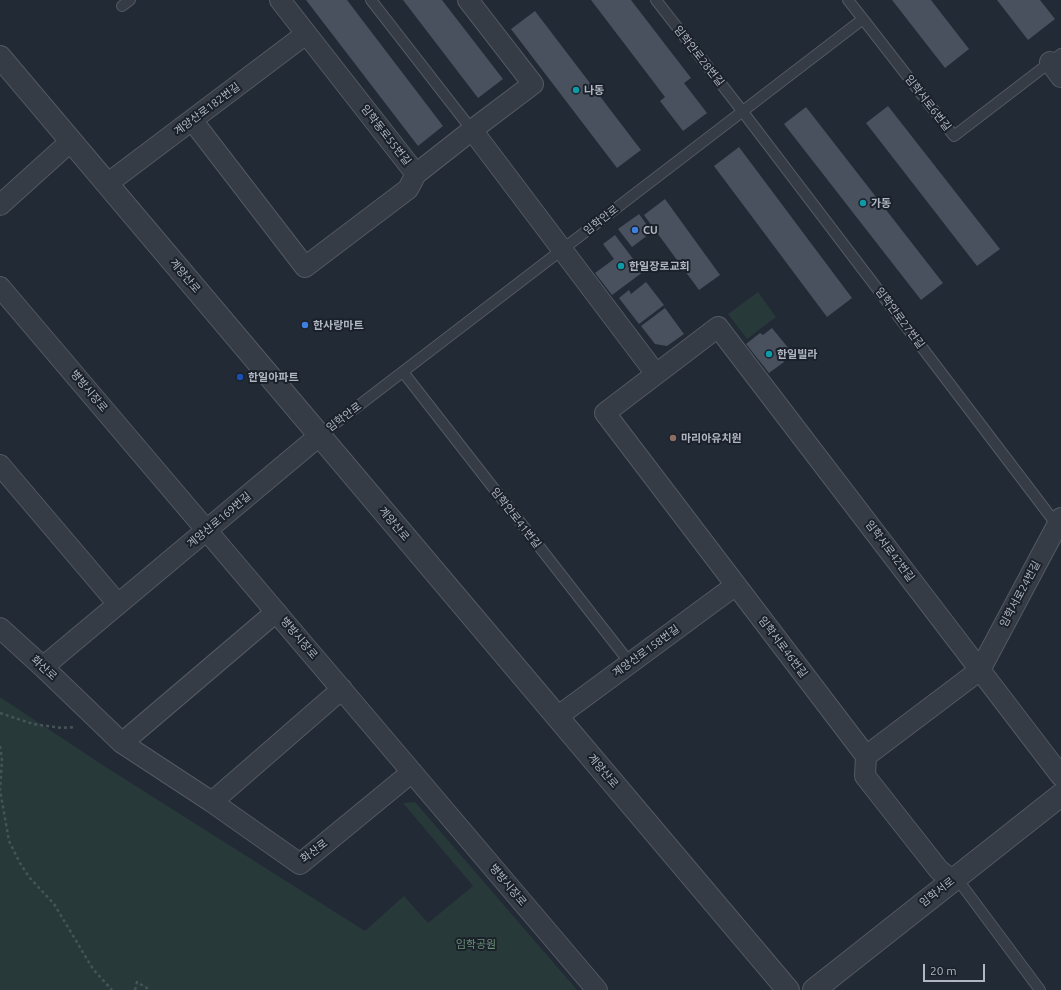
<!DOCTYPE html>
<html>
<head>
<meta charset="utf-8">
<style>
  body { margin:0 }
  #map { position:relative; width:1061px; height:990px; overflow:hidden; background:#222a35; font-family:Ubuntu,sans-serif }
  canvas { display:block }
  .scale { position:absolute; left:923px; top:964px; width:62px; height:18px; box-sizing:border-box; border:2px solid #b0b6c2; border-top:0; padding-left:5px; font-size:12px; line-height:14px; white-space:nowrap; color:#b0b6c2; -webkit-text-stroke:3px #1b212a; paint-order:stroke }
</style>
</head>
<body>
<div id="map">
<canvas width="1061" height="990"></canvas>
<div class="scale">20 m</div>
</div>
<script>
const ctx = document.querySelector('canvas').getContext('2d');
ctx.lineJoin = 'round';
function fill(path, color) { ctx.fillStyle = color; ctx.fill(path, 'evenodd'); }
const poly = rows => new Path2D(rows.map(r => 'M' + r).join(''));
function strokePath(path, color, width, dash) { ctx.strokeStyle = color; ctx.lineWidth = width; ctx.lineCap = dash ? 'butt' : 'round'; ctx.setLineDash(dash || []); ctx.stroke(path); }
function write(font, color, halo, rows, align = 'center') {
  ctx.font = font + ' Ubuntu,"Noto Sans KR",sans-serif'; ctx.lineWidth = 4; ctx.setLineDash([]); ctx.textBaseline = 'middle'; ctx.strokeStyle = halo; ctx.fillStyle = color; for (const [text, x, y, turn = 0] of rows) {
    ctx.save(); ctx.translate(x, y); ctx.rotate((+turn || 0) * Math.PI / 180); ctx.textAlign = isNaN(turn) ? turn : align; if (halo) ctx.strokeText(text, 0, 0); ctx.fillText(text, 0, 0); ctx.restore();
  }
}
fill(poly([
  [758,292,776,317,747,339,728,314],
  [0,697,101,764,365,931,404,896,428,923,473,886,403,803,415,802,577,990,0,990]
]), '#28393a');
fill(poly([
  [306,0,347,0,443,126,418,146],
  [403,0,442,0,503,79,478,98],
  [591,0,631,0,691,78,684,83,707,113,683,131,660,101,665,97],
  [892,0,931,0,969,49,945,68],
  [997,0,1040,0,1055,19,1028,40],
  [535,11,641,150,617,168,511,29],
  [888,106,1000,249,977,266,866,123],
  [806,107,943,283,921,300,784,124],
  [739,147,852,298,827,317,714,166],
  [665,199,720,275,699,290,644,215],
  [639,214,652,232,632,247,618,229],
  [615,235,643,272,612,295,595,273,614,259,603,244],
  [646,282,664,305,639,324,619,298,629,290,631,294],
  [665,308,684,334,667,346,655,344,641,326],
  [772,328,790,350,780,357,784,362,769,373,746,344,760,333,763,335]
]), '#49515e');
const service = poly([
  [371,0,472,130],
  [656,0,743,112,1057,525],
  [122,6,130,0],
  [863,19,954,136,1061,54],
  [403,372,630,663],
  [319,436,863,19,848,0],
  [952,880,961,884,1040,990]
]);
const minor = poly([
  [1050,62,1061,77],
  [192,120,305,267,408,189,416,174,280,0],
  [472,130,656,374],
  [416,174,472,130,533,84,468,0],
  [107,184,306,34],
  [0,205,71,141],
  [0,287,597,990],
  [0,465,118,604],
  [0,628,43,667,122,743,212,802,300,864,412,772],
  [43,667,319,436],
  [557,717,736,585],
  [122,743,276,612],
  [866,756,980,670,1061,518],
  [212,802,342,689],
  [952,880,939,870,865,776,866,756,605,413,718,327,1061,776]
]);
const tertiary = poly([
  [0,57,788,990],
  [814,990,1061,795]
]);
strokePath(service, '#535963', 12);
strokePath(minor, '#535963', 22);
strokePath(tertiary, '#535963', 24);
strokePath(poly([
  [0,713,33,724,62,728,75,727],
  [0,746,2,760,0,790,9,841,20,863,29,877,54,904,93,969,112,990],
  [135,990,137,982,150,990]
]), '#465457', 2.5, [3, 3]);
strokePath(service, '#363c45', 10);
strokePath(minor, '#363c45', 20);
strokePath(tertiary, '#363c45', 22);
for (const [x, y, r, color] of [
  [576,90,4,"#0f9aa8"],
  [863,203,4,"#0f9aa8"],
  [635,230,4,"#3f7fe0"],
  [621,266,4,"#0f9aa8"],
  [305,325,4,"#3f7fe0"],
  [769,354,4,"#0f9aa8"],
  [240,377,4,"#1a4fb4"],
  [673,438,4,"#8d6e63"]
]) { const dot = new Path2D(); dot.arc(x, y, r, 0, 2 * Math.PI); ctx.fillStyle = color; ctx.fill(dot); strokePath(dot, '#1b212a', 1.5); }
write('11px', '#b0b6c2', '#1b212a', [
  ["임학안로28번길",699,56,52],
  ["임학서로6번길",928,103,52],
  ["계양산로182번길",207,109,-37],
  ["임학동로55번길",386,135,52],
  ["임학안로",601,220,-38],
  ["계양산로",185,276,50],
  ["임학안로27번길",900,318,53],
  ["병방시장로",89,391,50],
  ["임학안로",344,417,-37],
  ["임학안로41번길",516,518,52],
  ["계양산로169번길",219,520,-40],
  ["계양산로",394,524,50],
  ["임학서로42번길",890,551,53],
  ["임학서로24번길",1020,594,-62],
  ["병방시장로",299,638,50],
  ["임학서로46번길",783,647,53],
  ["계양산로158번길",646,651,-36],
  ["화산로",44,668,43],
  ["계양산로",603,771,50],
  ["화산로",314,851,-37],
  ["병방시장로",508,885,50],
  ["임학서로",937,892,-38]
]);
write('bold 11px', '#b0b6c2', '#1b212a', [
  ["나동",584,90],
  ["가동",871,203],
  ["CU",643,230],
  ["한일장로교회",629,266],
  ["한사랑마트",313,325],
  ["한일빌라",777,354],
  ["한일아파트",248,377],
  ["마리아유치원",681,438]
], 'left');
write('11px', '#6a9074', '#1b212a', [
  ["임학공원",476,944]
]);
</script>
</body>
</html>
